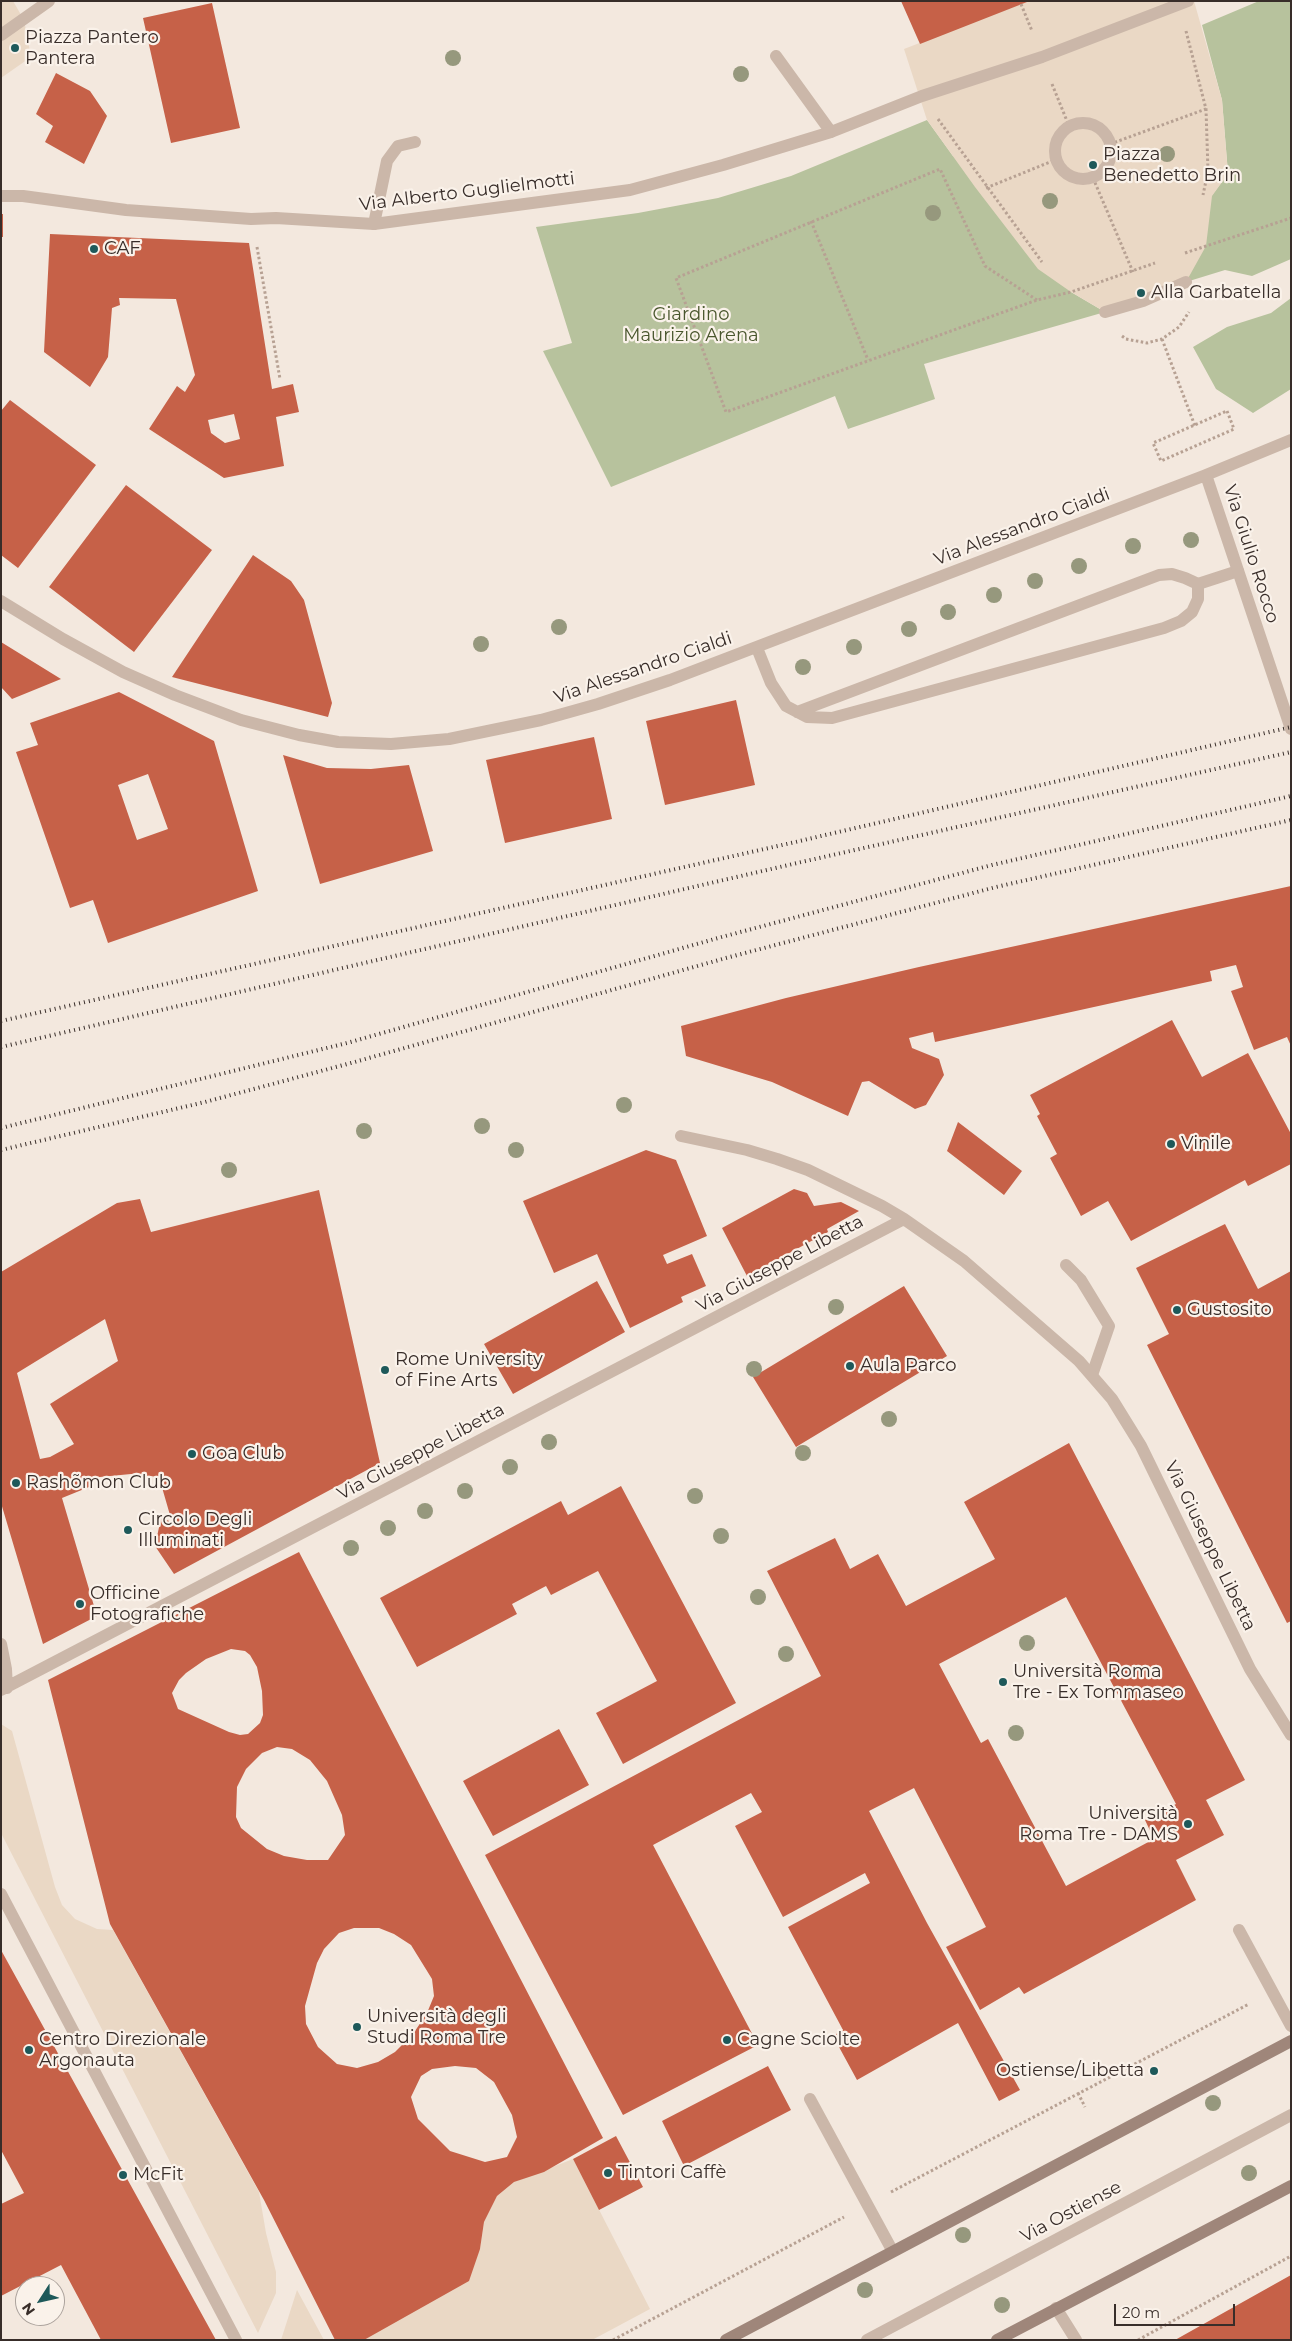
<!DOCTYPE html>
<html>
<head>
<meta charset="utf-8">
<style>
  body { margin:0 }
  #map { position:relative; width:1292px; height:2341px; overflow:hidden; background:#f3e8de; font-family:Montserrat,sans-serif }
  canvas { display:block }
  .frame { position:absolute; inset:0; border:2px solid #382d29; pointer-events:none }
  .north { position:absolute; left:15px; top:2276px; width:50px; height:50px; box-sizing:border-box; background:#faf2ea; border:1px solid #aca39d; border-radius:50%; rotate:235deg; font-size:14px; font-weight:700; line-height:20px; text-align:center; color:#382d29 }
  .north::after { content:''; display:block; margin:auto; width:18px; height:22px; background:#1e595a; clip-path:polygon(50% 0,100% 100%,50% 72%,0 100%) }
  .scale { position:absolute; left:1114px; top:2304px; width:121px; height:22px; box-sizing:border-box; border:2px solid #382d29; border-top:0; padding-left:6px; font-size:15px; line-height:18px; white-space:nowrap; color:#382d29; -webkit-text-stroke:4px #faf2ea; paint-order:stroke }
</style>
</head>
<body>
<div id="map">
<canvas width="1292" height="2341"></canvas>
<div class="frame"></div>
<div class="north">N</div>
<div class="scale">20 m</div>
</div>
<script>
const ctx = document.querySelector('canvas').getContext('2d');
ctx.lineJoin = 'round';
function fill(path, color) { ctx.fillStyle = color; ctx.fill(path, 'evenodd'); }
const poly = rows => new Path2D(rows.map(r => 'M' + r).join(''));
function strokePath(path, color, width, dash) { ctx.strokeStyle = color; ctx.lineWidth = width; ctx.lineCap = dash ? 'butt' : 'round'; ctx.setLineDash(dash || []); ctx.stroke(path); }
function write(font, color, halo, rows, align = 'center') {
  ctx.font = font + ' Montserrat,sans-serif'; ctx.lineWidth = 4.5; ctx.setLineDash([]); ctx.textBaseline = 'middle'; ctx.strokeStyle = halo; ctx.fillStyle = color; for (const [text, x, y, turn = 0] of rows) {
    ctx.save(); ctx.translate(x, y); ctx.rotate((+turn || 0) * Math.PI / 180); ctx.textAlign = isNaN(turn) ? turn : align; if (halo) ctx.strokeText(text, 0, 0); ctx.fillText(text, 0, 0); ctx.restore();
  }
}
fill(poly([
  [1259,1,1291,1,1291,259,1252,276,1225,270,1186,282,1071,292,1105,312,924,364,935,399,848,429,835,396,611,487,543,351,572,343,536,227,638,213,718,198,791,176,927,120,953,156,1212,195,1228,173,1222,100,1202,25],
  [1291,298,1291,389,1253,413,1216,389,1193,347,1227,327,1271,313]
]), '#b7c29d');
fill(poly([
  [1,1,13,1,24,20,31,57,1,78],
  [1028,1,1194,1,1222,100,1228,174,1212,196,1206,246,1186,282,1105,312,1071,292,1038,269,975,187,927,120,904,49],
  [1,1724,12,1731,55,1887,62,1905,75,1919,97,1929,113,1930,259,2192,266,2233,276,2272,276,2293,258,2333,1,1833],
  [573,2159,650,2309,592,2340,364,2340,480,2249,484,2222,497,2196,514,2182],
  [297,2290,324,2340,281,2340]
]), '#ead8c5');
fill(poly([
  [901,1,1027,1,1027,2,920,44],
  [212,3,240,128,171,143,143,18],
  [56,73,90,91,107,116,84,164,45,142,53,126,36,114],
  [1,214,3,214,3,237,1,237],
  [50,234,249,243,272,389,293,384,299,412,276,417,284,466,224,478,149,429,177,386,185,392,195,375,176,299,119,298,120,305,112,308,108,357,90,387,44,352],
  [234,414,240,439,225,443,211,433,208,420],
  [10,400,96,465,18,568,1,555,1,411],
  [126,485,212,550,134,652,49,587],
  [253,555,291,581,304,600,332,703,328,717,172,677],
  [1,642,61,679,12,699,1,687],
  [119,692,214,741,258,891,108,943,93,900,70,908,16,752,38,745,30,723],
  [148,774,168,829,137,840,118,785],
  [736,700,755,785,665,805,646,721],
  [594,737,612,819,505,843,486,760],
  [283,755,327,768,371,769,409,765,433,851,320,884],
  [1291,886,1291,1046,1287,1037,1254,1050,1231,991,1243,987,1236,965,1210,971,1212,981,935,1042,933,1032,909,1038,912,1048,939,1059,944,1075,926,1105,915,1109,869,1081,862,1082,848,1116,772,1082,686,1056,681,1026,786,998,919,967],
  [1172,1020,1202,1077,1248,1053,1291,1134,1291,1164,1248,1186,1245,1180,1131,1241,1108,1201,1081,1216,1050,1158,1057,1154,1037,1116,1040,1114,1030,1095],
  [958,1122,1022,1171,1004,1195,947,1151],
  [646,1150,676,1160,707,1236,663,1255,667,1264,692,1254,706,1286,681,1297,683,1302,630,1328,597,1254,554,1273,523,1201],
  [794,1189,807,1193,814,1206,841,1202,859,1211,827,1229,828,1232,747,1276,722,1228],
  [319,1190,380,1463,174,1574,155,1546,161,1518,172,1522,159,1477,131,1474,100,1477,92,1480,94,1485,62,1498,97,1616,43,1644,1,1503,1,1272,117,1203,140,1199,151,1232],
  [105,1319,118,1361,50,1404,74,1444,50,1457,40,1459,17,1373],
  [1225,1224,1258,1289,1291,1271,1291,1621,1287,1623,1147,1345,1169,1334,1136,1268],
  [597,1281,625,1332,513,1394,484,1344],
  [904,1286,947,1356,796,1447,753,1377],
  [1069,1443,1245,1780,1206,1800,1224,1835,1176,1860,1196,1900,1024,1994,1019,1987,980,2010,946,1947,986,1927,914,1788,869,1811,927,1923,1020,2090,999,2101,958,2023,857,2080,833,2036,843,2030,788,1927,870,1883,865,1873,783,1917,735,1826,762,1812,751,1793,653,1845,758,2045,623,2115,485,1855,821,1676,767,1571,835,1538,850,1569,878,1554,906,1606,995,1559,964,1502],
  [1066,1597,1176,1804,1145,1820,1154,1839,1066,1886,988,1739,981,1743,939,1664],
  [621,1486,736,1703,623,1764,596,1713,657,1681,598,1571,551,1595,546,1586,512,1604,517,1614,417,1667,380,1598,561,1501,568,1515],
  [299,1552,603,2138,544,2172,514,2182,497,2196,484,2222,480,2249,469,2281,364,2340,335,2340,264,2200,110,1924,48,1680],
  [231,1649,245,1651,250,1655,257,1667,262,1691,263,1715,260,1723,248,1734,240,1735,229,1732,178,1709,172,1693,179,1680,186,1673,206,1659],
  [277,1747,292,1749,310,1760,327,1781,342,1815,345,1835,328,1860,307,1860,284,1856,267,1849,241,1828,236,1817,237,1787,246,1769,262,1753],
  [354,1928,379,1928,394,1934,411,1945,432,1979,434,1996,427,2013,413,2034,395,2052,378,2062,357,2068,337,2064,318,2047,306,2024,305,2006,317,1963,324,1949,339,1933],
  [455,2066,476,2068,494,2082,512,2115,517,2137,507,2157,485,2162,450,2151,418,2119,411,2097,421,2076,432,2069],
  [559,1729,589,1785,493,1836,463,1781],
  [1,1950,216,2340,101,2340,61,2265,1,2296,1,2204,24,2193,1,2150],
  [768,2066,791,2110,684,2166,662,2121],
  [616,2136,643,2187,599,2210,573,2159],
  [1291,2275,1291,2340,1175,2340]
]), '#c66148');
strokePath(poly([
  [1021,4,1032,31],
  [1186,31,1206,109,1208,171,1203,195],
  [1052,84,1069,126],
  [938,119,1042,262],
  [1110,144,1206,109],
  [1093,178,1133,272],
  [986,188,1055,160],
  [811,221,868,360],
  [257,247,280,379],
  [1185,253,1291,218],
  [1037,300,985,266,940,169,676,278,726,412,1037,300,1071,292,1155,263],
  [1122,336,1126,339,1147,343,1162,339,1179,327,1189,312],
  [1162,339,1195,426],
  [1227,411,1234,429,1161,461,1153,443,1227,411],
  [1078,2093,1085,2107],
  [891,2192,1249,2004],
  [613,2340,844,2217],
  [1138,2340,1291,2256]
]), '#b7a193', 3, [2.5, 2.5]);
strokePath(poly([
  [776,56,831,132],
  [374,224,387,161,398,146,415,142],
  [757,648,771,683,786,706,807,717,832,718,1164,628,1181,621,1192,612,1198,599,1198,584],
  [797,712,1159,575,1172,574,1185,578,1198,584,1238,571],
  [1066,1265,1081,1280,1109,1326,1092,1375],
  [1,1894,236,2340],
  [1239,1930,1291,2026],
  [810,2099,892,2250],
  [1056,2308,1076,2340],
  [867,2340,1291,2115]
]), '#cbb7a9', 12);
strokePath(poly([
  '1055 151a28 28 0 1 1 56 0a28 28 0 1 1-56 0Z',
  [1105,312,1143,301,1186,282]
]), '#cbb7a9', 12);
strokePath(poly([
  [1,35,49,1],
  [1,196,23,196,126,210,251,219,276,218,374,224,630,190,723,165,831,132,922,96,1042,57,1188,1],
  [1206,475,1291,729],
  [1,601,63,639,123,672,175,695,241,720,299,735,338,742,391,744,449,739,541,720,598,704,670,680,1206,475,1291,440],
  [681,1136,747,1150,777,1159,808,1170,882,1206,904,1219,964,1261,1079,1361,1112,1399,1141,1446,1250,1669,1291,1735],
  [1,1644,6,1669,7,1688],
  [1,1690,904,1219]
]), '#cbb7a9', 12);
strokePath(poly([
  [726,2340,1291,2041],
  [997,2340,1291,2186]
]), '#9f867a', 12);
strokePath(poly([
  [1,1021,791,843,1291,727],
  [1,1047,797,863,1291,752],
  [1,1128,347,1043,718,938,992,865,1291,796],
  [1,1150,205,1102,351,1063,726,958,996,887,1291,820]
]), '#382d29', 4, [1, 4]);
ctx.fillStyle = '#96987d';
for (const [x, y] of [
  [453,58],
  [741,74],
  [1167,154],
  [1050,201],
  [933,213],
  [1191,540],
  [1133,546],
  [1079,566],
  [1035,581],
  [994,595],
  [948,612],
  [559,627],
  [909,629],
  [481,644],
  [854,647],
  [803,667],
  [624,1105],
  [482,1126],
  [364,1131],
  [516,1150],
  [229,1170],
  [836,1307],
  [754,1369],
  [889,1419],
  [549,1442],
  [803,1453],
  [510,1467],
  [465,1491],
  [695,1496],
  [425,1511],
  [388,1528],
  [721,1536],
  [351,1548],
  [758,1597],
  [1027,1643],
  [786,1654],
  [1016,1733],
  [1213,2103],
  [1249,2173],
  [963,2235],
  [865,2290],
  [1002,2305]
]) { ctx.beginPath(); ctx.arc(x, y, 8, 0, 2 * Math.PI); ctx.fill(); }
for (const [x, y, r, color] of [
  [15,48,5,"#1e595a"],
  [1093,165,5,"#1e595a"],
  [94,249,5,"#1e595a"],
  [1141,293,5,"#1e595a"],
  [1171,1144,5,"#1e595a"],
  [1177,1310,5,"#1e595a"],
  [850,1366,5,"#1e595a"],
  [385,1370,5,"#1e595a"],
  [192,1454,5,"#1e595a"],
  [16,1483,5,"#1e595a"],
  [128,1530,5,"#1e595a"],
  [80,1604,5,"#1e595a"],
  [1003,1682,5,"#1e595a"],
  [1188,1824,5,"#1e595a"],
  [357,2027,5,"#1e595a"],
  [727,2040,5,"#1e595a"],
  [29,2050,5,"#1e595a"],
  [1154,2071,5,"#1e595a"],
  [608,2173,5,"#1e595a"],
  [123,2175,5,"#1e595a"]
]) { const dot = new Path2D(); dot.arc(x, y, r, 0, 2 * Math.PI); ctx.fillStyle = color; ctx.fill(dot); strokePath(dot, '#faf2ea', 2); }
write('18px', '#382d29', '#faf2ea', [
  ["Piazza Pantero",25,38],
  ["Pantera",25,59],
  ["Piazza",1103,155],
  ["Benedetto Brin",1103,176],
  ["CAF",104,249],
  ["Alla Garbatella",1151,293],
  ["Vinile",1181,1144],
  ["Gustosito",1187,1310],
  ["Rome University",395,1360],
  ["of Fine Arts",395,1381],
  ["Aula Parco",860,1366],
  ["Goa Club",202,1454],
  ["Rashõmon Club",26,1483],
  ["Circolo Degli",138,1520],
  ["Illuminati",138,1541],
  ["Officine",90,1594],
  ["Fotografiche",90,1615],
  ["Università Roma",1013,1672],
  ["Tre - Ex Tommaseo",1013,1693],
  ["Università",1178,1814,"right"],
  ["Roma Tre - DAMS",1178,1835,"right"],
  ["Università degli",367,2017],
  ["Studi Roma Tre",367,2038],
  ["Centro Direzionale",39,2040],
  ["Argonauta",39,2061],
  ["Cagne Sciolte",737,2040],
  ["Ostiense/Libetta",1144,2071,"right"],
  ["Tintori Caffè",618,2173],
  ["McFit",133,2175]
], 'left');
write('18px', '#382d29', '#faf2ea', [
  ["Via Alberto Guglielmotti",467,192,-7],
  ["Via Alessandro Cialdi",1022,527,-21],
  ["Via Giulio Rocco",1251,554,72],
  ["Via Alessandro Cialdi",643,668,-19],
  ["Via Giuseppe Libetta",780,1264,-28],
  ["Via Giuseppe Libetta",421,1452,-28],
  ["Via Giuseppe Libetta",1210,1546,64],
  ["Via Ostiense",1071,2212,-28]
]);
write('18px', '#49562d', '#faf2ea', [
  ["Giardino",691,315],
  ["Maurizio Arena",691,336]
]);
</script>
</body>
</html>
